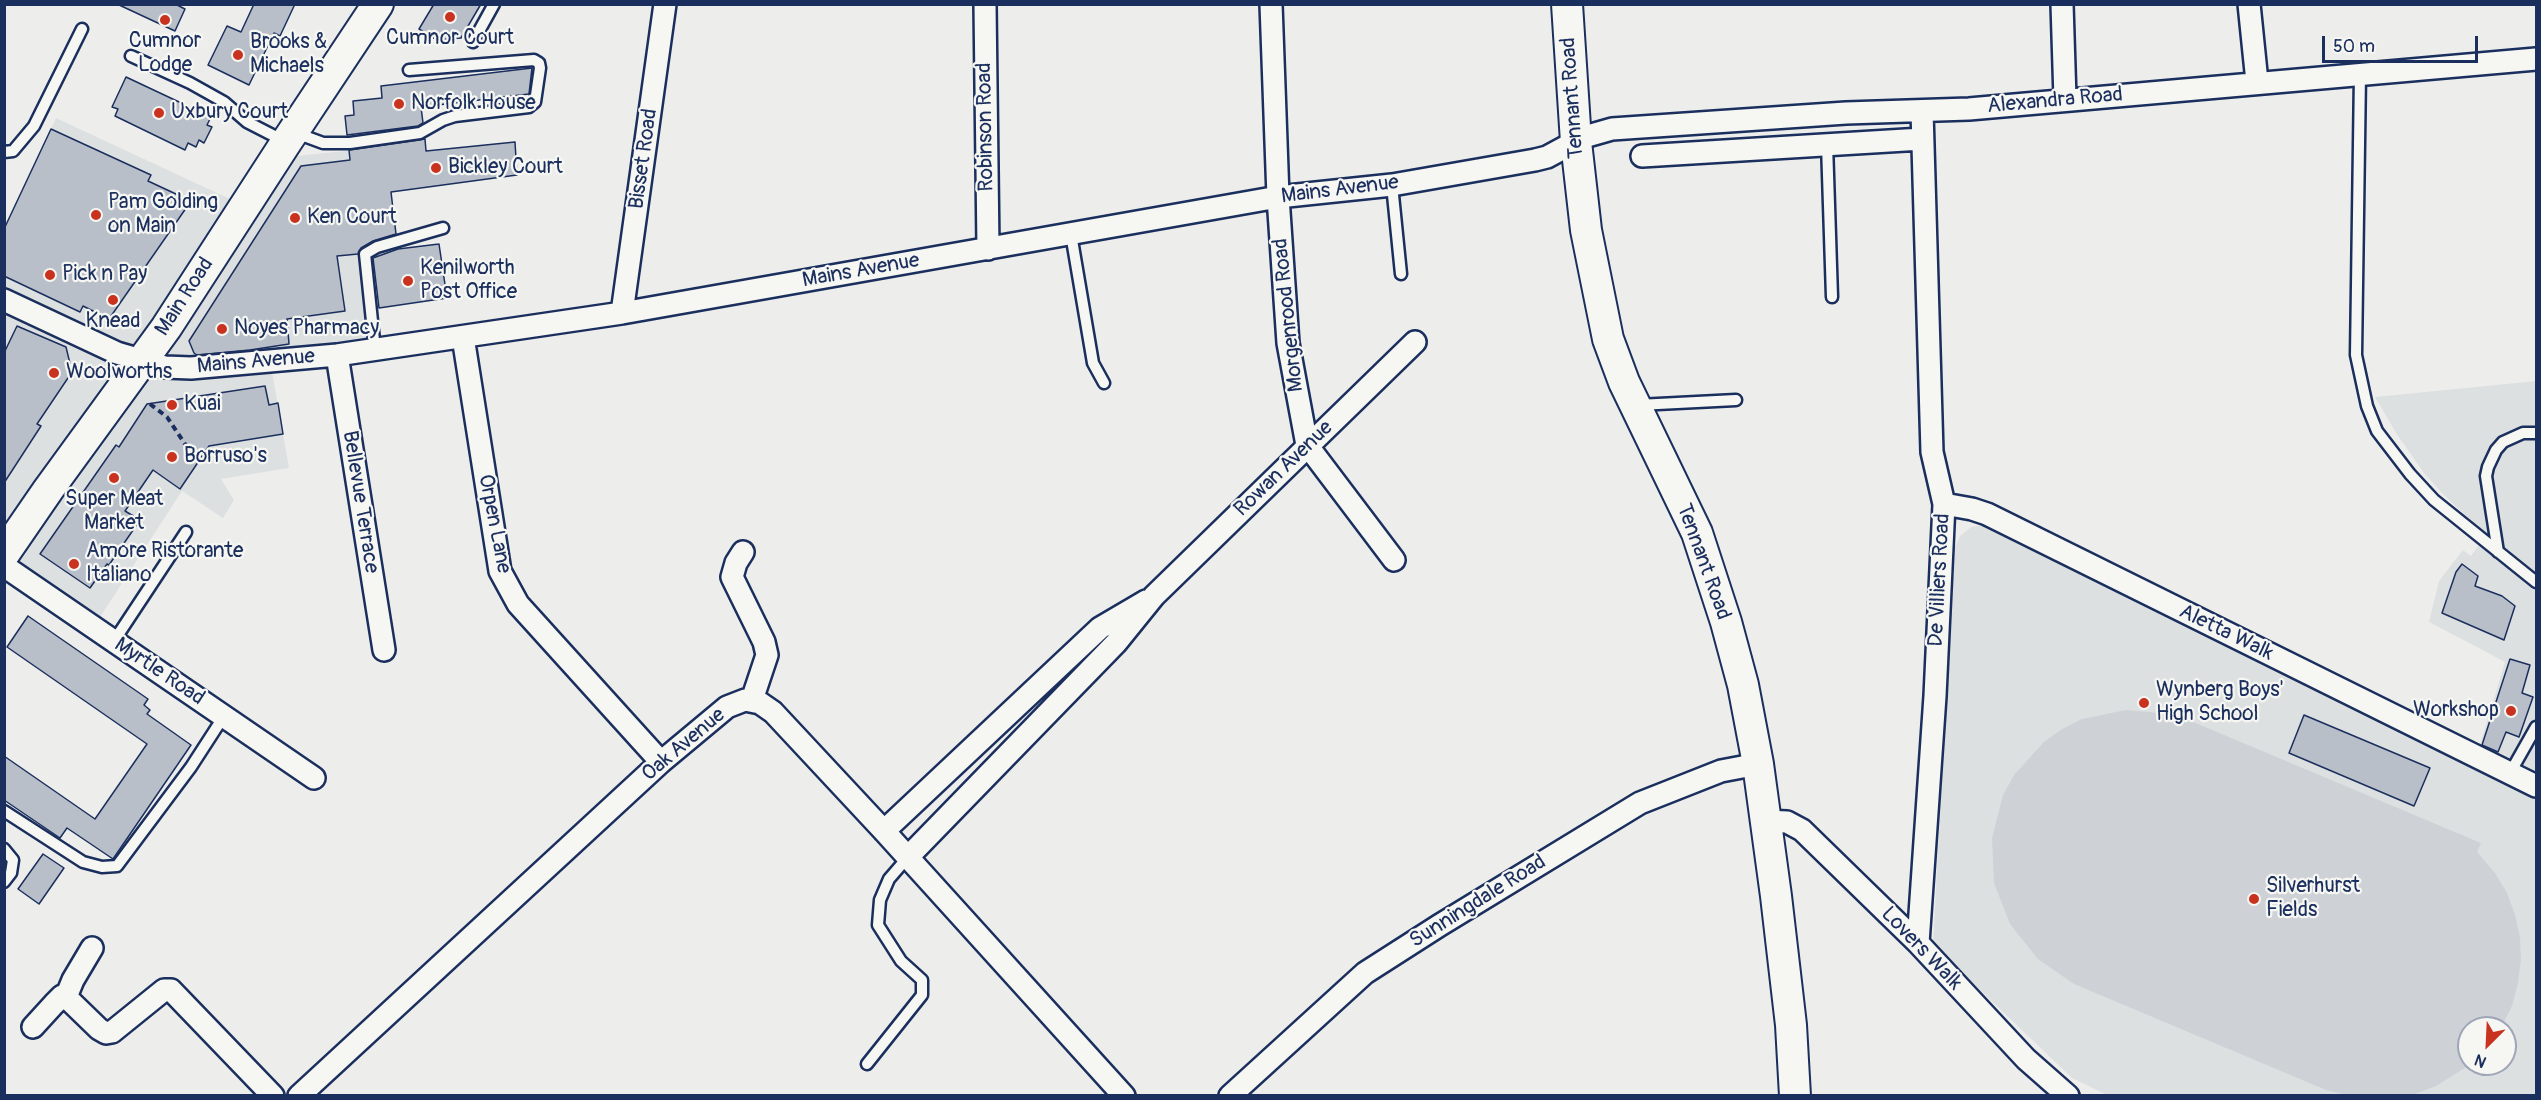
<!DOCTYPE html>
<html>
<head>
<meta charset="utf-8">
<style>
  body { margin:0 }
  #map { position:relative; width:2541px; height:1100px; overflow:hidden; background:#edeeec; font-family:Pangolin,sans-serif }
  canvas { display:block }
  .frame { position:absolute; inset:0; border:6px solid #1b2f5e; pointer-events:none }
  .north { position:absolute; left:2457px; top:1016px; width:60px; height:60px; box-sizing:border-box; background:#f6f6f2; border:2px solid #9ea6b7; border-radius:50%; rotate:204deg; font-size:16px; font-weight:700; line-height:24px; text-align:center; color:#1b2f5e }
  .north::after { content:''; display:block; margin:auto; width:21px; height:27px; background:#c8321e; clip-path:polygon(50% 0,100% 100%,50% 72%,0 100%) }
  .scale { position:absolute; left:2322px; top:36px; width:156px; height:27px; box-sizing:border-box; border:3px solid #1b2f5e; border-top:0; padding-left:8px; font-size:18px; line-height:21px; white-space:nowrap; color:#1b2f5e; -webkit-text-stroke:4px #f6f6f2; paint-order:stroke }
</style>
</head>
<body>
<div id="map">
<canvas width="2541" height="1100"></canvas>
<div class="frame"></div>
<div class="north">N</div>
<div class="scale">50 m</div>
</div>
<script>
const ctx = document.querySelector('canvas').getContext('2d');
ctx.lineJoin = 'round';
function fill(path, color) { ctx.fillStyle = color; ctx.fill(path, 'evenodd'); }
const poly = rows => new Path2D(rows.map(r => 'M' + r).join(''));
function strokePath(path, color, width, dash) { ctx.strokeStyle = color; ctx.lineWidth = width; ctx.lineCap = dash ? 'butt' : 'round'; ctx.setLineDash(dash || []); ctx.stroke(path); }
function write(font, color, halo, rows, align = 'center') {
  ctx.font = font + ' Pangolin,sans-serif'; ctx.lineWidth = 4.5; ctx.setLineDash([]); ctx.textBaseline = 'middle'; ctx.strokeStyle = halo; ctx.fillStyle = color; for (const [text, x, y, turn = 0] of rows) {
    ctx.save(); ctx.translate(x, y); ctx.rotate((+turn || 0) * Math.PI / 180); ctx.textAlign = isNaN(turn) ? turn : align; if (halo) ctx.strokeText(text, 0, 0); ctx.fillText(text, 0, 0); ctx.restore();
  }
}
fill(poly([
  [56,118,245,206,276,158,365,149,355,231,370,350,270,360,289,468,221,479,234,500,223,518,182,491,93,628,5,566,5,229],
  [2536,381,2536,1095,2107,1095,2072,1078,1933,945,1954,549,1960,536,1971,527,1984,525,2481,772,2490,749,2480,745,2505,662,2429,622,2439,581,2463,550,2471,556,2486,535,2442,493,2424,473,2396,433,2375,397],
  [2469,1028,2505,1028,2505,1064,2469,1064]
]), '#dde0e1');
fill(poly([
  [2126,710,2171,714,2191,721,2481,843,2477,852,2495,873,2507,893,2515,915,2520,937,2521,960,2518,983,2512,1006,2501,1028,2469,1028,2471,1064,2436,1086,2415,1094,2347,1095,2326,1090,2074,984,2038,959,2010,924,1994,883,1992,838,2003,795,2014,775,2044,742,2062,729,2082,719]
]), '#ced2d7');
const building = poly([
  [117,4,175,4,185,9,175,31,117,4],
  [254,4,295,4,280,36,274,33,249,85,208,65,227,26,241,32,254,4],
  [434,4,481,4,461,38,437,40,419,29,434,4],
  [532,68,529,94,421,107,423,123,418,126,347,135,345,116,354,115,353,101,382,98,381,86,532,68],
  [126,77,211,117,207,125,212,127,204,143,199,140,196,147,188,143,185,150,115,116,118,109,112,107,126,77],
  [51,129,151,175,148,181,191,201,109,319,83,306,80,312,4,276,4,229,51,129],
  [425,139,426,151,515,142,517,175,391,192,396,234,373,241,361,248,358,254,337,256,345,311,287,319,289,344,250,350,197,355,194,353,189,341,301,166,350,160,349,150,425,139],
  [439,244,447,298,379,308,373,258,398,249,439,244],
  [17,326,66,347,72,372,37,424,41,426,4,483,4,353,17,326],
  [265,386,269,405,278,403,283,434,209,446,180,489,153,470,125,511,140,520,109,565,107,564,90,588,40,554,116,445,119,447,147,404,265,386],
  [2462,564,2478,576,2475,586,2502,596,2515,606,2504,640,2442,613,2456,572,2462,564],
  [28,616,148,699,144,705,150,710,147,714,191,745,113,859,67,828,60,838,4,800,4,756,95,819,147,744,7,647,28,616],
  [2510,659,2530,665,2522,693,2533,697,2519,737,2506,732,2498,752,2482,745,2510,659],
  [2304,715,2430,768,2414,806,2289,753,2304,715],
  [43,854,64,868,39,904,18,889,43,854]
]);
fill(building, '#b9bfc8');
strokePath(building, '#1b2f5e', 1.5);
const lane = poly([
  [473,42,494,4],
  [131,56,190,83,224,102,247,122,286,142],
  [2360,74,2356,355,2367,406,2377,431,2410,474,2434,500,2536,582],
  [296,133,323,143,350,143,420,133,443,120,455,116,529,107,535,102,540,68,539,63,534,60,409,70],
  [1827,144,1832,297],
  [4,152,13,151,34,126,82,29],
  [1392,185,1401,274],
  [1071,234,1093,363,1104,383],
  [375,350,365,254,377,247,443,228],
  [1638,405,1736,400],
  [2498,552,2486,476,2488,467,2496,450,2503,442,2523,433,2536,433],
  [114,641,186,532],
  [2510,773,2536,727],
  [4,811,83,862,102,867,117,866,191,767,224,716],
  [4,849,13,860,11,873,4,882],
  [867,1064,922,995,922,980,901,961,878,925,880,900,889,879,908,857]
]);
const street = poly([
  [985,4,988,249],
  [1271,4,1278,197,1288,343,1307,445,1394,560],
  [2062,4,2065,99],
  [2249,4,2257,82],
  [1642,156,1922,139],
  [4,300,117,353,165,367,191,368,337,355,622,313,1278,197,1392,185,1535,160,1547,157,1584,137,1612,129,1846,113,1969,109,2536,59],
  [622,313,665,4],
  [463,337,500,571,518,604,661,762],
  [337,355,384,650],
  [1944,504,1972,509,1987,514,2536,786],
  [743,552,736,563,732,577,764,642,767,655,752,700],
  [4,566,314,778],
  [1765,821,1787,822,1802,830,1918,943,2026,1059,2068,1096],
  [884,831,1100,628,1146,601],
  [908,857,1116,643,1154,596,1415,342],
  [1918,943,1935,696,1944,504,1932,452,1922,111],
  [66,997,73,980,92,948],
  [33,1027,54,1004,62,996,66,997,99,1029,106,1033,112,1032,164,990,171,990,273,1096],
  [299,1096,661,762,727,707,745,700,760,703,773,712,884,831,1124,1096],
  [1230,1096,1365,973,1440,925,1640,803,1721,771,1758,764]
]);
const secondary = poly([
  [1567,4,1576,142,1586,230,1608,339,1624,382,1697,533,1726,622,1743,685,1758,764,1776,896,1791,1025,1795,1096],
  [4,554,48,490,166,328,285,144,378,4]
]);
strokePath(lane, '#1b2f5e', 15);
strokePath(street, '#1b2f5e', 26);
strokePath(secondary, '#1b2f5e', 34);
strokePath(poly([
  [150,404,167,417,187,447]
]), '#1b2f5e', 4, [6, 4.5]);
strokePath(lane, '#f6f6f2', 10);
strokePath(street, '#f6f6f2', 21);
strokePath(secondary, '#f6f6f2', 30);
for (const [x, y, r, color] of [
  [450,17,6,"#c8321e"],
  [165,20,6,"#c8321e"],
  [238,55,6,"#c8321e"],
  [399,104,6,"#c8321e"],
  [159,113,6,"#c8321e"],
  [436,168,6,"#c8321e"],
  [96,215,6,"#c8321e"],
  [295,218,6,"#c8321e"],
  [50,275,6,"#c8321e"],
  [408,281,6,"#c8321e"],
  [113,300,6,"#c8321e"],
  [222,329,6,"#c8321e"],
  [54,373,6,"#c8321e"],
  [172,405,6,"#c8321e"],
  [172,457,6,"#c8321e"],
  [114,478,6,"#c8321e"],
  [74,564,6,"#c8321e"],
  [2144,703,6,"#c8321e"],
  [2511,711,6,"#c8321e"],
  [2254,899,6,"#c8321e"]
]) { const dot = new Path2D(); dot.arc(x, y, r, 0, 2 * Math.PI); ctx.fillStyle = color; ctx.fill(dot); strokePath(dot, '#f6f6f2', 2); }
write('21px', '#1b2f5e', '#f6f6f2', [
  ["Cumnor Court",450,39,"center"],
  ["Cumnor",165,42,"center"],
  ["Lodge",165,66,"center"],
  ["Brooks &",250,43],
  ["Michaels",250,67],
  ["Norfolk House",411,104],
  ["Uxbury Court",171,113],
  ["Bickley Court",448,168],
  ["Pam Golding",108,203],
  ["on Main",108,227],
  ["Ken Court",307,218],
  ["Kenilworth",420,269],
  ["Post Office",420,293],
  ["Pick n Pay",62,275],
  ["Knead",113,322,"center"],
  ["Noyes Pharmacy",234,329],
  ["Woolworths",66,373],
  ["Kuai",184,405],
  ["Borruso's",184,457],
  ["Super Meat",114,500,"center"],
  ["Market",114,524,"center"],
  ["Amore Ristorante",86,552],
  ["Italiano",86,576],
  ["Wynberg Boys'",2156,691],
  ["High School",2156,715],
  ["Workshop",2499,711,"right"],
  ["Silverhurst",2266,887],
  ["Fields",2266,911]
], 'left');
write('21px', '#1b2f5e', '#f6f6f2', [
  ["Tennant Road",1573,98,-94],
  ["Alexandra Road",2055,101,-5],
  ["Robinson Road",986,127,-91],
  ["Bisset Road",644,159,-82],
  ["Mains Avenue",1340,190,-7],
  ["Mains Avenue",861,271,-10],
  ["Main Road",185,297,-57],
  ["Morgenrood Road",1289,315,-96],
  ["Mains Avenue",256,362,-5],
  ["Rowan Avenue",1284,469,-44],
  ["Bellevue Terrace",360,502,81],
  ["Orpen Lane",494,524,79],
  ["Tennant Road",1703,562,70],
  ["De Villiers Road",1940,580,-87],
  ["Aletta Walk",2226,633,26],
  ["Myrtle Road",159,672,34],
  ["Oak Avenue",684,745,-40],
  ["Sunningdale Road",1478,902,-32],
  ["Lovers Walk",1921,949,46]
]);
</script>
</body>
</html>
